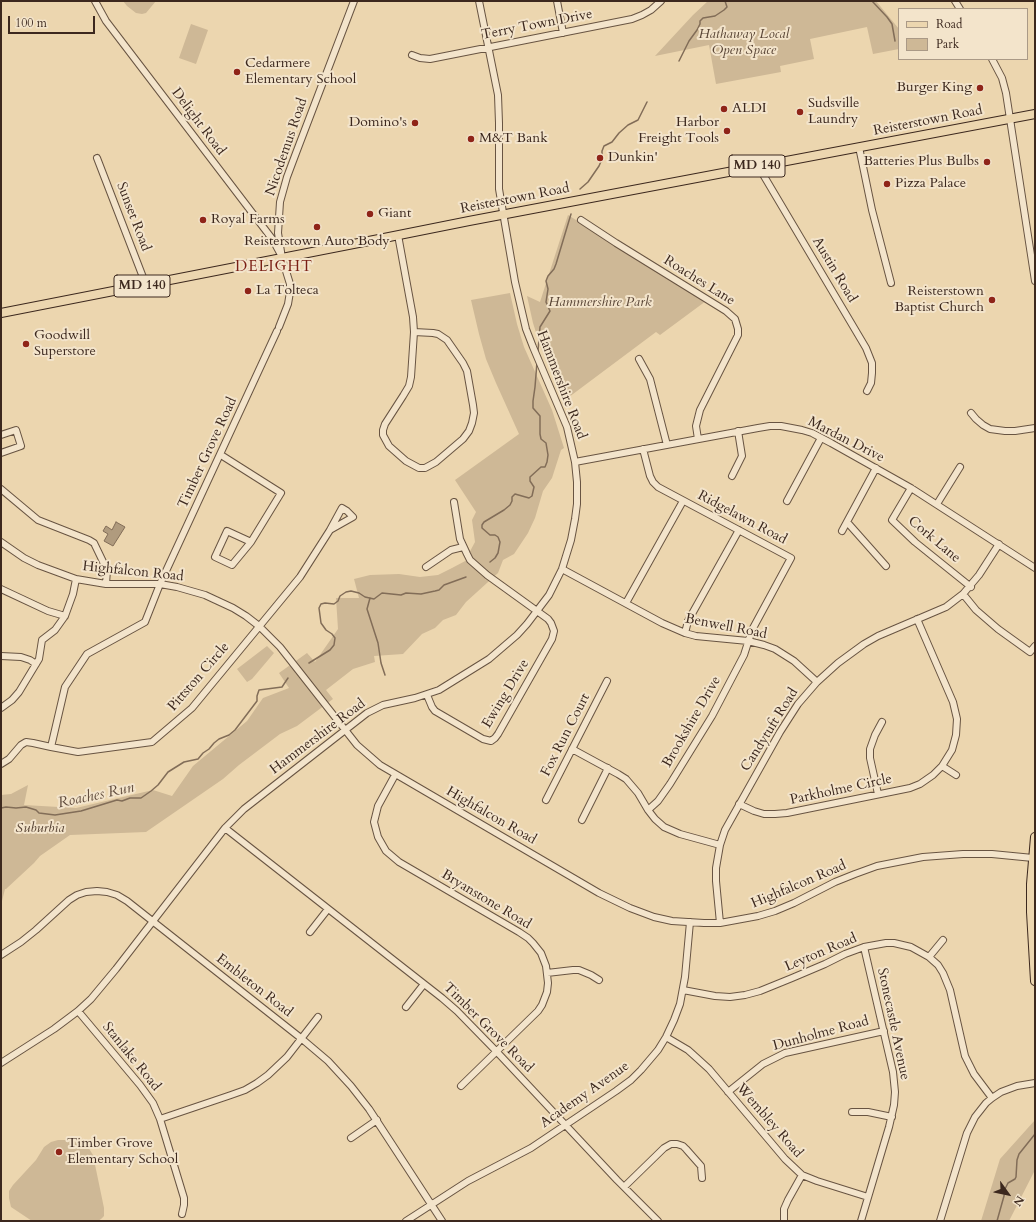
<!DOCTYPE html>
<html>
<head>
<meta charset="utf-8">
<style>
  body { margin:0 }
  #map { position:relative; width:1036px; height:1222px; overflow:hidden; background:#ecd6af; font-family:Cardo,serif }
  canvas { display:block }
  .frame { position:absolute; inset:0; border:2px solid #3c281e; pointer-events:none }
  .legend { position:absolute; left:898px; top:8px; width:130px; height:52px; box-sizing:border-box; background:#f3e4cb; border:1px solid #aa9986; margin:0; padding:5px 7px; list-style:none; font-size:12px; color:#3c281e }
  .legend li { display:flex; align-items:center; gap:8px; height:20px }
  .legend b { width:20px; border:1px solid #aa9986 }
  .north { position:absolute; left:988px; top:1174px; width:40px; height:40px; -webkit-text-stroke:3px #f3e4cb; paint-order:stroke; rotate:123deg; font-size:11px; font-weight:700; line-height:16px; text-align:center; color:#3c281e }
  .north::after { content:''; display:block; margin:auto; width:14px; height:18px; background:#3c281e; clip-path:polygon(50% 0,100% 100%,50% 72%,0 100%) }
  .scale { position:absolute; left:8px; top:16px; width:87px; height:18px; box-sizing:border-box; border:2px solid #3c281e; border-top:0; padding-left:5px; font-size:12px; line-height:14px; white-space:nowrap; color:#3c281e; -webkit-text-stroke:3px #f3e4cb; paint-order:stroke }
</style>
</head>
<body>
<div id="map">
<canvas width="1036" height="1222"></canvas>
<div class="frame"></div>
<ul class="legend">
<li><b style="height:5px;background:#ecd6af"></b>Road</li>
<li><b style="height:11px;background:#ceb896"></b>Park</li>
</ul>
<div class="north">N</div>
<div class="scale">100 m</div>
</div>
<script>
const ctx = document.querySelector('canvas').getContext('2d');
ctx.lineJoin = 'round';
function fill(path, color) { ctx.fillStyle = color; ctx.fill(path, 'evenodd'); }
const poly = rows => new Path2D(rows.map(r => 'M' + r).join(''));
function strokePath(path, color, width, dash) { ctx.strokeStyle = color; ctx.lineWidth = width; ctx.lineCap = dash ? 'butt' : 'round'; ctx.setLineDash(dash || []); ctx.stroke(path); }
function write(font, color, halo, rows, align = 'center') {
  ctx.font = font + ' Cardo,serif'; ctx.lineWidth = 4; ctx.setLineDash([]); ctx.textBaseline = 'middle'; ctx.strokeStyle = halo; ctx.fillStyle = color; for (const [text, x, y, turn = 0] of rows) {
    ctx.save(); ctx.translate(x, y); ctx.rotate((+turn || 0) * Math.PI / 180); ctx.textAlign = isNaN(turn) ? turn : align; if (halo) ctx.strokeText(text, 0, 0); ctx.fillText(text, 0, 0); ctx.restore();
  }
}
fill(poly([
  [123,1,156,1,146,13,142,14,136,13,127,6],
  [708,1,876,1,899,29,899,49,873,54,867,27,810,39,814,59,780,66,781,72,716,84,709,45,655,56,693,15],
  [191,24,208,30,196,64,179,58],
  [568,215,706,301,660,335,656,332,565,400,541,348,533,323,527,296,540,302],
  [510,293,517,324,524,347,552,410,564,448,561,450,552,478,543,491,535,518,528,533,514,554,503,560,498,573,466,602,456,615,443,620,435,628,422,634,403,654,374,656,375,662,353,669,326,690,333,699,297,726,280,734,239,765,223,779,146,832,70,835,40,856,34,863,6,889,5,889,1,905,1,795,11,794,28,785,24,805,76,808,153,790,172,796,193,766,247,721,263,698,289,688,279,673,307,653,315,662,338,629,336,598,359,598,354,579,370,575,399,574,420,577,438,575,452,568,469,559,468,555,475,542,472,520,476,512,455,480,519,434,496,383,486,359,479,334,471,300],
  [267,646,274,653,252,679,247,682,237,669],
  [1035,1120,1035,1170,1009,1221,981,1221,1000,1159],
  [58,1140,69,1140,82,1143,88,1147,93,1155,104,1208,104,1216,101,1219,98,1221,32,1221,11,1207,9,1198,9,1191,13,1185,36,1160,44,1147,51,1142]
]), '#ceb896');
const water = poly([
  [116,522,125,527,113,546,104,541,108,534,103,531,106,526,112,530,116,522]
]);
fill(water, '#b09b7e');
strokePath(water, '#826d58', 1);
strokePath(poly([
  [872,1,887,17,892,24,895,41],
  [679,61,689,41,697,30,700,24,700,21,703,18,715,16,724,10,727,7,725,1],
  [580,189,588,182,599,166,602,159,602,151,604,146,612,142,619,133,628,125,638,120,647,102],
  [538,351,540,327,550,311,546,302,548,289,546,281,548,276,554,269,556,264,571,214],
  [490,562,495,558,498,553,500,542,498,537,495,535,490,535,482,528,482,525,484,522,504,510,510,505,512,501,512,497,515,494,529,498,532,496,534,487,530,481,530,477,541,467,545,467,547,462,548,455,546,443,541,439,540,434,540,416,533,408,533,401,535,387,537,362],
  [370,598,367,609,378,643,381,663,385,675],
  [309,663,330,650,334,645,335,638,332,634,326,630,321,623,319,608,321,604,325,603,334,604,338,601,340,596,346,592,351,591,359,593,365,597,374,599,382,593,401,595,406,593,421,594,435,591,439,590,444,585,466,577],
  [1,808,6,807,16,808,26,807,36,810,39,813,55,815,81,811,117,800,122,801,130,798,141,798,151,791,158,785,168,772,184,762,198,759,203,753,209,749,214,743,219,739,229,735,235,730,257,701,257,696,259,690,282,687,288,678],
  [997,1221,1004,1196,1005,1189,1008,1183,1015,1179,1016,1177,1017,1160,1019,1154,1035,1134]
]), '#826d58', 1.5);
const minor = poly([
  [95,1,106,21,273,240,280,253],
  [557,1,563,33],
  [955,1,960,9],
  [412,55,420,58,430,59,632,19,642,15,651,10,661,1],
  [992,59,1002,78,1006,93,1035,281],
  [859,147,872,210,891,283],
  [97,158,146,285],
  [758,166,866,348,872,363,872,373,871,383,867,391],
  [581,220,616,243,726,311,735,319,738,329,738,335,700,410,696,426,698,439],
  [398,235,413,317,414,332,411,377,409,386,403,396,385,424,383,430,383,435,389,446,406,461,419,468,425,468,436,462,463,439,469,431,472,423,474,413,473,405,467,371,463,363,447,340,438,334,433,333,414,332],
  [279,327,288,304,290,292,290,284,282,258,278,233,280,202,287,177,296,153,354,1],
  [277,331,160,584,145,622,87,654,65,687,51,747,78,752,152,742,192,708,300,577,330,530,353,517,347,511,342,508,330,530],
  [639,359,650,379,667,445],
  [971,413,976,419,983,425,990,429,1005,431,1015,431,1035,428],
  [1,435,16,430,21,446,1,453],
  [643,449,650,476,653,482,658,487,791,558,752,630,744,655,712,716,670,784,658,801,648,810],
  [221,455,281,493,251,542,232,565,215,557,227,531,251,542],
  [575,462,758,428,770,426,781,426,802,430,812,433,831,443,911,488,1035,568],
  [732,476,742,456,738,431],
  [911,488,892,520,915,542,971,587],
  [1,489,38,520,89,540,94,543,107,570,106,584],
  [787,501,821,438],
  [937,504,960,467],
  [847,522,886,566],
  [842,531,876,468],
  [1,542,24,558,38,565,76,579,106,584,160,584,177,587,205,595,233,608,246,616,259,626,280,647,357,745,380,765,599,893,630,908,654,917,672,921,704,923,720,923,758,916,775,911,794,903,835,882,855,874,877,866,923,857,963,854,992,854,1033,858],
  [426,567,451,550,463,547],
  [562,569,662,623,685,633,696,636,748,641,764,645,775,649,794,661,817,682],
  [1,589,48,611,65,616],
  [963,594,976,610,998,629,1030,652,1035,646],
  [626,603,683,501],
  [685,633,688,621,739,530],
  [1,656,21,657,30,660,36,664],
  [427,695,432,707,435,711,483,739,491,741,495,738,498,734,552,639,554,631,551,623,548,619,487,575,470,560,467,554,460,539,454,502],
  [1,708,12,700,19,692,39,659,42,640,55,630,65,616,73,594,76,579],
  [572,749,618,774,626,779,638,793,648,810,655,819,664,827,680,834,720,845],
  [1,764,9,759,21,745,26,742,33,743,51,747],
  [942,766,956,775],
  [395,775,378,806,374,822,378,837,386,851,399,862,519,932,528,938,533,943,541,953,546,966,548,983,547,992,542,1005,538,1011,461,1086],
  [878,794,870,758,870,749,875,735,882,722],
  [546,800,607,681],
  [739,804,754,811,764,814,775,814,787,813,910,788,920,784,933,775,942,766,952,750,956,735,957,719,953,702,917,619],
  [582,820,608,768],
  [225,828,442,998,457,1011,497,1052,617,1180,658,1221],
  [720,923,716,881,716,868,720,845,725,830,780,732,798,704,817,682,838,663,864,644,878,636,946,607,963,594,979,575,999,544],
  [310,932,328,909],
  [1,955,21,942,36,930,69,900,77,895,86,892,97,891,107,892,117,895,127,901,302,1039,328,1061,351,1086,369,1109,442,1221],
  [929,957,943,940],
  [547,973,573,970,579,970,591,975,599,980],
  [683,990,715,996,730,997,745,995,760,991,792,978,825,964,845,954,864,947,886,943,894,943,911,947,929,957,938,965,943,973,950,990,965,1056,974,1074,992,1098],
  [406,1007,424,984],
  [78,1011,140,1085,153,1103,160,1119,184,1198,184,1205,182,1214],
  [666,1037,688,1050,698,1059,709,1069,785,1159,802,1175,817,1181,868,1197],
  [1,1063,54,1029,78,1011,91,999,116,969,225,828,244,809,367,713,383,705,415,698,439,690,489,659,517,635,527,624,549,595,562,569,571,540,575,519,577,504,577,482,575,462,567,427,533,347,526,329,515,282,499,189,499,123,498,95,479,1],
  [728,1092,763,1064,785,1053,884,1031],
  [852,1112,868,1112,892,1117],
  [160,1119,231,1095,245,1090,257,1083,268,1075,287,1057,318,1017],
  [351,1138,377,1120],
  [624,1187,664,1148,671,1144,677,1144,683,1146,686,1149,701,1166,702,1178],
  [406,1221,468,1181,531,1148,616,1091,631,1080,641,1070,658,1050,666,1037,674,1020,680,1004,685,977,690,922],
  [784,1221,784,1209,788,1200,802,1175],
  [861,1221,889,1127,894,1105,895,1092,893,1072,864,947],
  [940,1221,967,1133,975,1117,986,1103,992,1098,1001,1092,1017,1086,1035,1083]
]);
const major = poly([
  [1,313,379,239,469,221,1035,114],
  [1035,837,1031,884,1031,912,1035,981]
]);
strokePath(minor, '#685442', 8);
strokePath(major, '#3c281e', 10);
strokePath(minor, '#f3e4cb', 6);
strokePath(major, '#ecd6af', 8);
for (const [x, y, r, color] of [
  [237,72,4,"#8f2418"],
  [980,88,4,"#8f2418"],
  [724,109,4,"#8f2418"],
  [800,112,4,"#8f2418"],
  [415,123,4,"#8f2418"],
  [727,131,4,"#8f2418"],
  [471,139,4,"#8f2418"],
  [600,158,4,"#8f2418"],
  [987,162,4,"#8f2418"],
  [887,184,4,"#8f2418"],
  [370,214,4,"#8f2418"],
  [203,220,4,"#8f2418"],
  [317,227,4,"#8f2418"],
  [248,291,4,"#8f2418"],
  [992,300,4,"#8f2418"],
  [26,344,4,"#8f2418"],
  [59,1152,4,"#8f2418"]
]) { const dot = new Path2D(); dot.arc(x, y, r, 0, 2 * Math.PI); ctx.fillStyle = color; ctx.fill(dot); strokePath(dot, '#f3e4cb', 1.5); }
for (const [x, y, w] of [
  [757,166,56],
  [142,286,56]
]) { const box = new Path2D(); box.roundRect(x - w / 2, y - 11, w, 22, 3); ctx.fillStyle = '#f3e4cb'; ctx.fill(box); strokePath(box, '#3c281e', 1); }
write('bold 13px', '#3c281e', null, [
  ["MD 140",757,166],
  ["MD 140",142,286]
]);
write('14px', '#3c281e', '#f3e4cb', [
  ["Terry Town Drive",537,25,-11],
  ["Reisterstown Road",928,121,-11],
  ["Delight Road",198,122,53],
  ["Nicodemus Road",287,147,-71],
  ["Reisterstown Road",515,199,-11],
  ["Sunset Road",133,217,69],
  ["Austin Road",834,270,59],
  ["Roaches Lane",699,281,32],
  ["Hammershire Road",561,385,69],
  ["Mardan Drive",846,440,27],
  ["Timber Grove Road",208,453,-65],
  ["Ridgelawn Road",742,518,28],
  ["Cork Lane",934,540,40],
  ["Highfalcon Road",133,572,6],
  ["Benwell Road",726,627,11],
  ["Pittston Circle",199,677,-49],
  ["Ewing Drive",506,694,-59],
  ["Brookshire Drive",692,722,-60],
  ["Candytuft Road",770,730,-58],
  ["Fox Run Court",566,735,-63],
  ["Hammershire Road",318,737,-37],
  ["Parkholme Circle",841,790,-12],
  ["Highfalcon Road",491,816,30],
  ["Highfalcon Road",799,885,-23],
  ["Bryanstone Road",486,900,31],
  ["Leyton Road",821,953,-23],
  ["Embleton Road",254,986,38],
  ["Stonecastle Avenue",893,1024,78],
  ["Timber Grove Road",488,1028,45],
  ["Dunholme Road",821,1034,-15],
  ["Stanlake Road",131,1057,51],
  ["Academy Avenue",585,1095,-35],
  ["Wembley Road",769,1121,49]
]);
write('italic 14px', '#594536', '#f3e4cb', [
  ["Hathaway Local",744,35],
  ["Open Space",744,51],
  ["Hammershire Park",600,303],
  ["Suburbia",40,829]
]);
write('14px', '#3c281e', '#f3e4cb', [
  ["Cedarmere",245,64],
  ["Elementary School",245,80],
  ["Burger King",972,88,"right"],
  ["Sudsville",808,104],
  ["Laundry",808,120],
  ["ALDI",732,109],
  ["Domino's",407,123,"right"],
  ["Harbor",719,123,"right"],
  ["Freight Tools",719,139,"right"],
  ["M&T Bank",479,139],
  ["Dunkin'",608,158],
  ["Batteries Plus Bulbs",979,162,"right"],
  ["Pizza Palace",895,184],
  ["Giant",378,214],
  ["Royal Farms",211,220],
  ["Reisterstown Auto Body",317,242,"center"],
  ["La Tolteca",256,291],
  ["Reisterstown",984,292,"right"],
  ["Baptist Church",984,308,"right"],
  ["Goodwill",34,336],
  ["Superstore",34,352],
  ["Timber Grove",67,1144],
  ["Elementary School",67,1160]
], 'left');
ctx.letterSpacing = '1px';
write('15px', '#7a1f14', '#f3e4cb', [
  ["DELIGHT",274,268]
]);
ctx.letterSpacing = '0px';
write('italic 15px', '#5f4a3b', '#f3e4cb', [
  ["Roaches Run",96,796,-12]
]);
</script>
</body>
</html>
